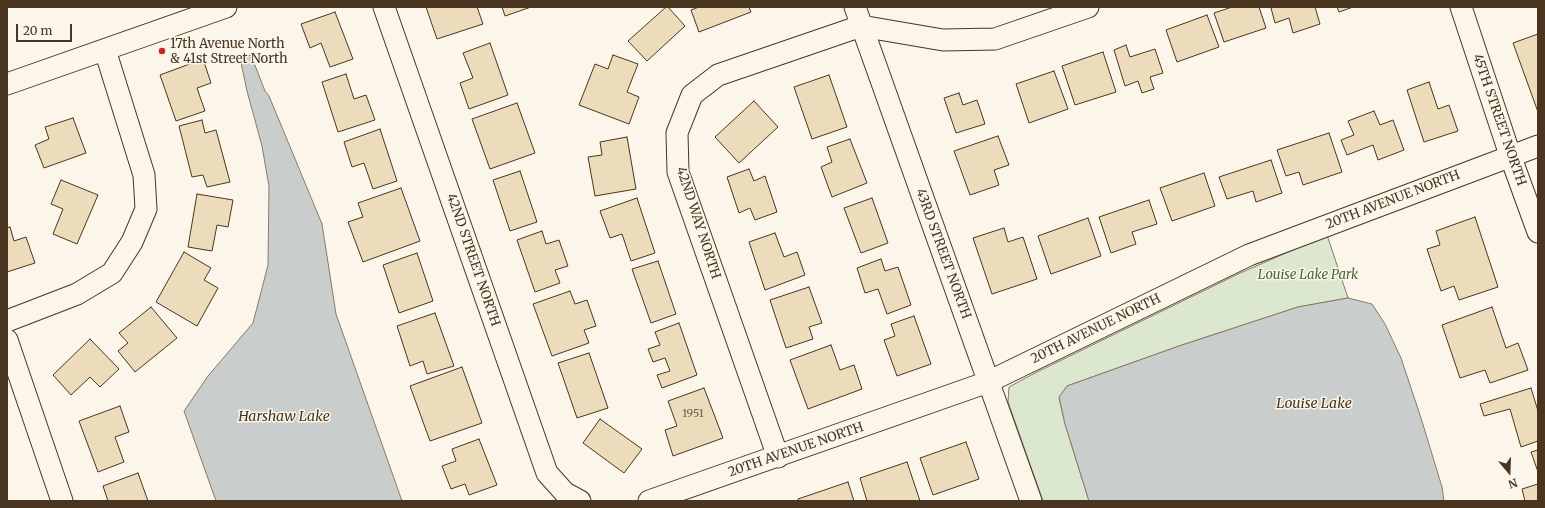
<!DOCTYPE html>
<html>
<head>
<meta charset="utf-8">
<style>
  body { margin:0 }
  #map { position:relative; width:1545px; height:508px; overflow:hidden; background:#fbf6e9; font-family:Merriweather,serif }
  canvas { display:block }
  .frame { position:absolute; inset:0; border:8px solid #4a3520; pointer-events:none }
  .north { position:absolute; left:1489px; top:452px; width:40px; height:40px; -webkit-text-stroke:3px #fbf6e9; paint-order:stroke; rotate:161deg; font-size:11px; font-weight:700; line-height:16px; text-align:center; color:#4a3520 }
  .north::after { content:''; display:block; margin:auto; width:14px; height:18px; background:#4a3520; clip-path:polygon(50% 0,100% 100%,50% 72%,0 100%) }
  .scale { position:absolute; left:16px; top:24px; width:56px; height:18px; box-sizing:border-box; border:2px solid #4a3520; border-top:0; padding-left:5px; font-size:12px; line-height:14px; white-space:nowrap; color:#4a3520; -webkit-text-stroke:3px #fbf6e9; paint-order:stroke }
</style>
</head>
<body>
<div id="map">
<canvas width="1545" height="508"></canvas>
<div class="frame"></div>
<div class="north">N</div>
<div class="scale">20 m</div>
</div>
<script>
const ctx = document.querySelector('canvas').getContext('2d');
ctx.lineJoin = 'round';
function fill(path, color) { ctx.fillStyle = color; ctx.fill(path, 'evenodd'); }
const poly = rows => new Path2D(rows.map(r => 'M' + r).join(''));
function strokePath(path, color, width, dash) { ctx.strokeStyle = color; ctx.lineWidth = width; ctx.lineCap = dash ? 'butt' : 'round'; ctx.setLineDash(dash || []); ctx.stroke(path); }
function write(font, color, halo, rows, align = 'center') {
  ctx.font = font + ' Merriweather,serif'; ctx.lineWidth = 3; ctx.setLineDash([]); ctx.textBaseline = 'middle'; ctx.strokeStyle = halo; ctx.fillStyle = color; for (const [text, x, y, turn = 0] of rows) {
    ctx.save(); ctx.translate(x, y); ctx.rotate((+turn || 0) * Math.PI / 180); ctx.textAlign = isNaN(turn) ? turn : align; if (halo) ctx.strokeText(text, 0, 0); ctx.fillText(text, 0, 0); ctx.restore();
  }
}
const green = poly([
  [1327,235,1348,298,1298,307,1179,346,1067,386,1059,398,1065,424,1089,501,1043,501,1008,402,1009,387,1035,373,1238,274,1327,235]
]);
fill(green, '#dce7d0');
strokePath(green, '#887966', 1);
const water = poly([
  [251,55,265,91,269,96,322,224,336,314,402,501,216,501,184,411,208,376,253,323,268,265,269,186,262,146,247,91,240,58,251,55],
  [1348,298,1372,304,1385,324,1401,358,1421,418,1442,487,1444,501,1089,501,1065,424,1059,397,1067,386,1179,346,1298,307,1348,298]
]);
fill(water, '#c9cecd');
strokePath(water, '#887966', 1);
const building = poly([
  [426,7,477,7,483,24,437,39,426,7],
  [502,7,531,7,505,16,502,7],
  [666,7,668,7,685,26,647,61,628,41,666,7],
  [699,7,749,7,751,12,699,32,691,10,699,7],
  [1232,7,1259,7,1266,28,1224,42,1214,13,1232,7],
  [1274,7,1315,7,1320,24,1293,33,1289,18,1275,23,1271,8,1274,7],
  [1337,7,1353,7,1339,12,1337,7],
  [335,12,353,59,330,67,321,43,310,48,301,24,335,12],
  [1207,15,1219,47,1177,62,1166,30,1207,15],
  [1538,34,1538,112,1513,43,1538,34],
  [490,43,508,95,469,109,460,83,473,78,463,53,490,43],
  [1126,45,1130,57,1155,49,1163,73,1150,77,1154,89,1142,93,1138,81,1125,86,1114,50,1126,45],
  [1103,52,1116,92,1075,105,1062,66,1103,52],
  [613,55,638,64,627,92,639,97,629,124,579,105,595,64,608,69,613,55],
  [203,59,211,83,197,88,205,111,176,121,160,75,203,59],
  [1054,71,1068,109,1029,123,1016,84,1054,71],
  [346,74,354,99,366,95,375,120,338,132,322,82,346,74],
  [829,75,847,127,812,139,794,87,829,75],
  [1429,82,1438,109,1449,105,1458,131,1424,142,1407,90,1429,82],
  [959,93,963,105,977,100,985,124,956,133,944,98,959,93],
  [754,101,778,127,739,163,715,137,754,101],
  [517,103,535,153,490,169,472,119,517,103],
  [1374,111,1380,125,1393,120,1404,150,1378,160,1373,145,1347,155,1341,140,1354,135,1348,121,1374,111],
  [73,118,86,153,44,168,35,145,49,139,45,127,73,118],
  [202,120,205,133,216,130,230,182,207,187,203,175,192,177,179,126,202,120],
  [380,129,397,181,373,189,364,163,352,167,344,142,380,129],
  [1329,133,1342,172,1303,185,1299,172,1286,176,1277,150,1329,133],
  [998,136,1009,165,994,170,999,185,970,195,954,151,998,136],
  [627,137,636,189,595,196,588,157,602,155,600,142,627,137],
  [850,139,867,183,832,197,821,167,832,162,827,147,850,139],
  [1271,160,1282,193,1256,202,1253,191,1227,199,1219,177,1271,160],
  [749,169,754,181,765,176,777,212,755,220,750,208,739,213,727,177,749,169],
  [520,171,537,222,510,231,493,180,520,171],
  [1204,173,1215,206,1172,221,1160,188,1204,173],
  [61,180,98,195,77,244,53,234,63,209,51,204,61,180],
  [401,188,420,241,363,262,348,222,363,217,358,203,401,188],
  [197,194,233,200,228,227,217,225,212,251,188,247,197,194],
  [637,198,655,253,631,261,622,234,610,238,600,211,637,198],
  [872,198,888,243,861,253,844,208,872,198],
  [1149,200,1157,224,1132,232,1136,244,1111,253,1099,217,1149,200],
  [1475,217,1498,287,1459,300,1454,286,1441,291,1427,249,1440,245,1436,231,1475,217],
  [1088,218,1101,256,1051,274,1038,236,1088,218],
  [10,227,14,241,26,237,35,263,7,272,7,228,10,227],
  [1004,228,1008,242,1023,237,1037,279,992,294,973,238,1004,228],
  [542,231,546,244,559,240,568,266,555,270,560,283,535,292,517,240,542,231],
  [775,233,784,257,797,252,805,275,765,290,749,242,775,233],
  [184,252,211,268,204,280,218,288,197,326,156,302,184,252],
  [417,253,433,301,399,313,383,265,417,253],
  [881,259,885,271,898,267,911,305,887,314,878,289,865,293,857,268,881,259],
  [658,261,676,314,651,323,632,269,658,261],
  [809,287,822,323,809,327,813,339,786,348,770,300,809,287],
  [570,291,575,304,587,300,596,326,584,330,589,343,552,356,533,304,570,291],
  [151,307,177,338,135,372,118,351,128,343,119,333,151,307],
  [1492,307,1506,348,1518,343,1528,370,1490,383,1485,370,1460,378,1442,325,1492,307],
  [435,313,454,366,427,374,423,361,410,366,397,326,435,313],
  [914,316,931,364,897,376,884,340,895,336,891,324,914,316],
  [679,323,697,375,662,388,657,375,670,371,665,358,653,362,648,349,660,345,655,332,679,323],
  [90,339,119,369,100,387,90,377,71,395,53,375,90,339],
  [831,345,840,370,854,365,862,389,808,409,790,360,831,345],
  [589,353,608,408,577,418,558,363,589,353],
  [462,367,482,423,430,441,410,386,462,367],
  [704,388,723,438,673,456,665,430,677,426,668,401,704,388],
  [1531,388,1538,411,1538,441,1521,447,1510,409,1484,416,1480,404,1531,388],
  [120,406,129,432,115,437,124,462,98,472,79,421,120,406],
  [600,419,642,449,624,473,583,443,600,419],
  [479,439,497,485,469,495,465,484,451,489,442,466,456,461,452,449,479,439],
  [966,442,979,479,933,495,920,458,966,442],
  [1538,450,1538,472,1531,452,1538,450],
  [907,462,920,501,867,501,860,478,907,462],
  [138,473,148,501,108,501,103,486,138,473],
  [848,482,854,501,798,501,798,499,848,482],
  [1538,484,1538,501,1525,501,1522,489,1538,484]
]);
fill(building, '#ecdcbc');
strokePath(building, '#4a3520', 1);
const minor = poly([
  [384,7,547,473,565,493,580,501],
  [855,7,1031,501],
  [1461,7,1510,155,1538,232],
  [7,84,226,7],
  [7,321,77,294,112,273,132,242,146,209,144,175,105,50],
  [7,340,62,501],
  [778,457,678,172,677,133,692,95,718,75,861,26,943,40,995,39,1088,7],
  [649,501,988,382,1249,255,1538,146]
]);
strokePath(minor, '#4a3520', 23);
strokePath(minor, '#fbf6e9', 21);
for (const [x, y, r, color] of [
  [162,51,4,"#c62828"]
]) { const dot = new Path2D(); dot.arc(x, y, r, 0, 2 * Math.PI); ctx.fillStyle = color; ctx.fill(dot); strokePath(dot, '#fbf6e9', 1.5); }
write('11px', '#725f47', null, [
  ["1951",693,414]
]);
write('13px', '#4a3520', '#fbf6e9', [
  ["17th Avenue North",170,44],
  ["& 41st Street North",170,59]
], 'left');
write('13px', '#4a3520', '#fbf6e9', [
  ["45TH STREET NORTH",1499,120,71],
  ["20TH AVENUE NORTH",1393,200,-21],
  ["42ND WAY NORTH",698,223,72],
  ["43RD STREET NORTH",943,254,70],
  ["42ND STREET NORTH",473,260,71],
  ["20TH AVENUE NORTH",1096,329,-26],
  ["20TH AVENUE NORTH",796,450,-19]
]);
write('italic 13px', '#436837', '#fbf6e9', [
  ["Louise Lake Park",1308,275]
]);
write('italic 14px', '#4a3520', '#fbf6e9', [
  ["Louise Lake",1314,404],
  ["Harshaw Lake",284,417]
]);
</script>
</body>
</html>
